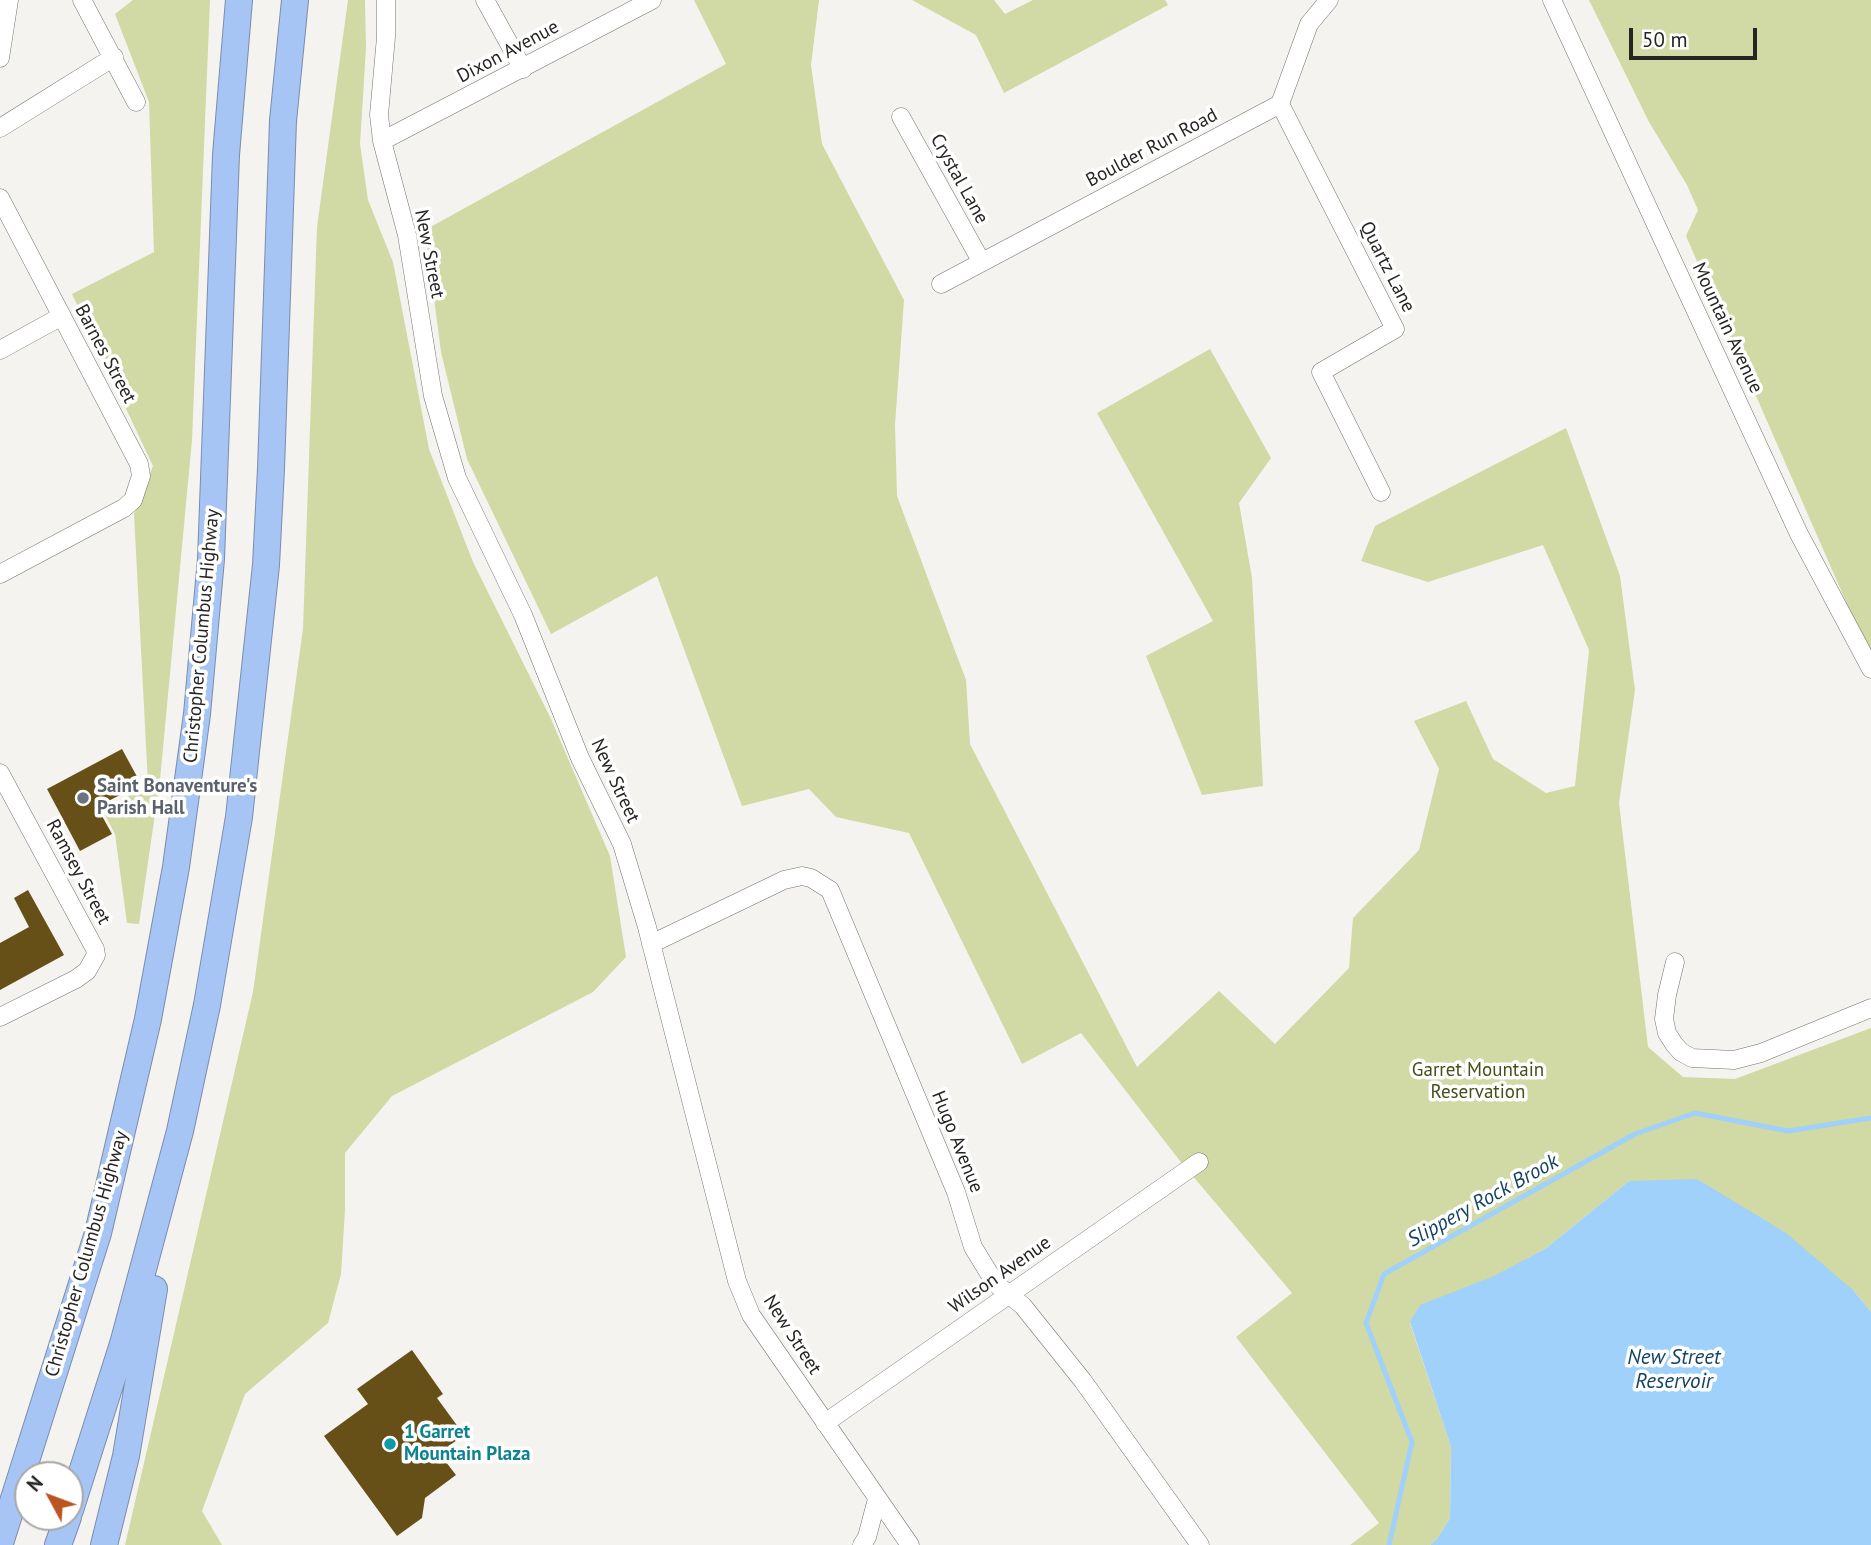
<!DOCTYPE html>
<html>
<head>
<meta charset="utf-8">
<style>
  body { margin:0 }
  #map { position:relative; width:1871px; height:1545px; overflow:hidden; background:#f5f3ef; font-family:"PT Sans",sans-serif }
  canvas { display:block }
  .north { position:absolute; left:14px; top:1461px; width:70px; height:70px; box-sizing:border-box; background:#fff; border:2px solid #a8a8a7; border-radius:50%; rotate:311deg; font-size:19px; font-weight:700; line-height:28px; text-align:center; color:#262523 }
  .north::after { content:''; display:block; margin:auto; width:24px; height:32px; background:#b95520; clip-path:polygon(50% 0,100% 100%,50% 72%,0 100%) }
  .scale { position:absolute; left:1629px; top:28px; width:128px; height:32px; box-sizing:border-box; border:4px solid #262523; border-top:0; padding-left:9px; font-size:21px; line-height:24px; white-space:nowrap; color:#262523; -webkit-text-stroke:5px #fff; paint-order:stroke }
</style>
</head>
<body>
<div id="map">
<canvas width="1871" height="1545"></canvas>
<div class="north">N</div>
<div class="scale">50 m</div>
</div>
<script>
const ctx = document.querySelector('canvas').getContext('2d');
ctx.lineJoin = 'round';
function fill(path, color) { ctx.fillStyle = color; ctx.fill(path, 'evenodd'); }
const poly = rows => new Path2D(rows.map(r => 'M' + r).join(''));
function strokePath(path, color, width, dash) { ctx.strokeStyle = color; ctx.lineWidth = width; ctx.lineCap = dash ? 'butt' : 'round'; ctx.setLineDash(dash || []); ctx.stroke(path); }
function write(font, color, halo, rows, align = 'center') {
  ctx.font = font + ' "PT Sans",sans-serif'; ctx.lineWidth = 7; ctx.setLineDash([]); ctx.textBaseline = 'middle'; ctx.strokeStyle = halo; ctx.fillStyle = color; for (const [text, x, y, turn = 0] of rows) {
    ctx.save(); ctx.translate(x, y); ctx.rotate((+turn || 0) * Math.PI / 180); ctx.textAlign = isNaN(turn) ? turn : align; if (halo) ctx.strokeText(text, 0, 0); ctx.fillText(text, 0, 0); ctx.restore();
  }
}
fill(poly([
  [133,0,210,0,192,440,160,780,139,924,127,923,115,834,103,811,148,784,134,514,153,466,72,294,154,252,149,102,115,14],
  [348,0,365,0,366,48,360,144,368,200,393,262,429,449,473,562,551,719,610,856,626,957,593,992,392,1096,345,1153,345,1210,341,1274,328,1323,245,1394,202,1511,222,1545,125,1545,253,992,303,629,317,227],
  [694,0,819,0,811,65,822,144,904,300,895,425,897,496,966,680,970,744,1137,1067,1219,991,1275,1044,1349,968,1353,918,1419,850,1439,769,1414,721,1466,701,1493,759,1546,793,1575,786,1589,650,1543,545,1428,582,1361,561,1375,526,1566,428,1620,576,1635,690,1619,803,1648,1047,1683,1077,1735,1079,1871,1028,1871,1312,1854,1291,1629,1181,1545,1249,1410,1323,1451,1447,1450,1518,1437,1539,1430,1545,1350,1545,1379,1523,1236,1337,1292,1293,1180,1161,1081,1033,1022,1064,909,833,836,817,809,789,742,806,657,576,551,634,467,459,441,352,425,230,726,64],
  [912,0,994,0,1005,14,1033,0,1165,0,1168,5,1004,93,976,35],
  [1589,0,1871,0,1871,650,1851,613,1686,236,1698,210,1687,185,1649,122],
  [1210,349,1271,458,1239,503,1252,578,1263,786,1202,795,1146,656,1213,621,1097,413]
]), '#d1d9a4');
fill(poly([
  [1697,1179,1786,1233,1854,1291,1871,1312,1871,1545,1430,1545,1437,1539,1450,1518,1451,1447,1410,1322,1420,1305,1494,1276,1545,1249,1629,1181]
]), '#9fd1fb');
strokePath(poly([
  [1389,1545,1412,1442,1366,1323,1384,1274,1635,1134,1695,1113,1788,1131,1871,1118]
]), '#9fd1fb', 5);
fill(poly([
  [122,749,141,784,97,807,112,834,80,851,47,789],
  [28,890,64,955,0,990,0,943,29,927,14,898],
  [412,1350,443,1394,437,1398,464,1435,439,1453,456,1475,425,1498,422,1518,397,1536,324,1436,368,1404,357,1389]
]), '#675018');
const minor = poly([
  [82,0,136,102],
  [386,0,386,37,379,115,382,141,407,235,433,396,457,478,523,615,580,758,622,844,647,927,737,1281,751,1315,910,1545],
  [485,0,523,69],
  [1552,0,1799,534,1871,669],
  [0,58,9,0],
  [1280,104,1395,329,1321,372,1381,492],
  [901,117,981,261],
  [0,128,114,57],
  [382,141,652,0],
  [0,198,139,464,141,476,133,500,124,508,0,574],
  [941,284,1280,104,1309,24,1329,0],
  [0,350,62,316],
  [0,773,95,949,96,955,87,971,76,979,0,1017],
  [651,944,784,880,802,876,811,878,830,890,956,1192,973,1247,995,1283,1023,1306,1083,1381,1200,1545],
  [1675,962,1667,995,1664,1019,1667,1033,1674,1044,1681,1052,1692,1058,1734,1060,1761,1053,1871,1008],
  [825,1423,1199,1162],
  [862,1545,867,1537,877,1499]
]);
const highway = poly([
  [70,1510,123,1344,180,1131,207,1005,239,817,266,565,271,469,283,121,295,0],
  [0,1543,98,1233,148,1019,176,867,197,714,211,559,226,155,239,0],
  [58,1545,68,1517],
  [104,1545,126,1456,154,1289]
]);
strokePath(minor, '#75736f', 19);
strokePath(highway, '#7a8dab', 28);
strokePath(minor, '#fff', 18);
strokePath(highway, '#a7c5f4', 26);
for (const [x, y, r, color] of [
  [83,798,7,"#6b7280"],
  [390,1444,7,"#0f9aa8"]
]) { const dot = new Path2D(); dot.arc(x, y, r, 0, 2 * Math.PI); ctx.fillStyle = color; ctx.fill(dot); strokePath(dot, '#fff', 2.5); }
write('19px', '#262523', '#fff', [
  ["Dixon Avenue",508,52,-28],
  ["Boulder Run Road",1152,148,-28],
  ["Crystal Lane",959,179,61],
  ["New Street",429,254,79],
  ["Quartz Lane",1387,267,63],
  ["Mountain Avenue",1727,328,65],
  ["Barnes Street",105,354,62],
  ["Christopher Columbus Highway",202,636,-85],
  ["New Street",615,781,65],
  ["Ramsey Street",78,872,62],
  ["Hugo Avenue",957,1142,68],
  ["Christopher Columbus Highway",87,1254,-74],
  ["Wilson Avenue",1000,1275,-35],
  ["New Street",792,1335,57]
]);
write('bold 19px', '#5b616d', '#fff', [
  ["Saint Bonaventure's",97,787],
  ["Parish Hall",97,809]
], 'left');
write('19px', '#484e17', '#fff', [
  ["Garret Mountain",1478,1071],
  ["Reservation",1478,1093]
]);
write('bold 19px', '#0d838f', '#fff', [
  ["1 Garret",404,1433],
  ["Mountain Plaza",404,1455]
], 'left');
write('italic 21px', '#144365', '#fff', [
  ["Slippery Rock Brook",1483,1201,-29],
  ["New Street",1674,1358],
  ["Reservoir",1674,1382]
]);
</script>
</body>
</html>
